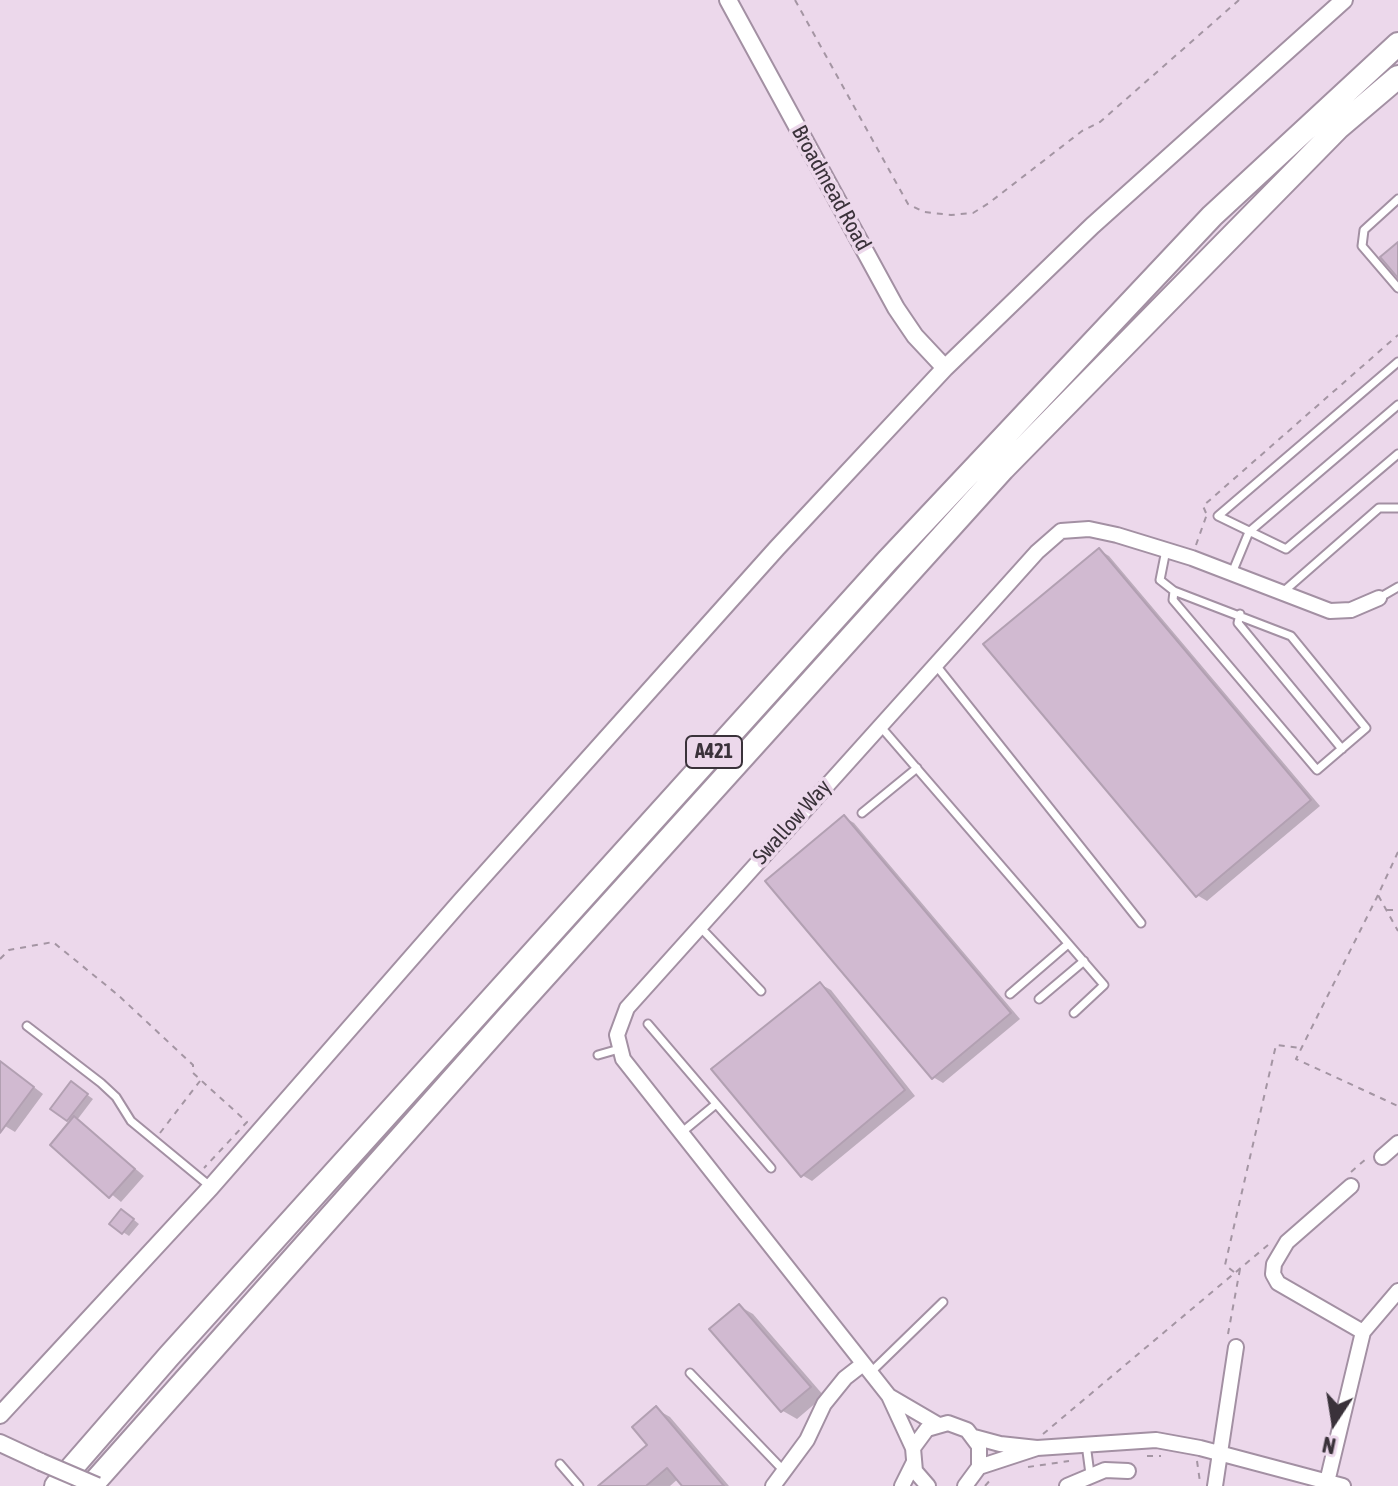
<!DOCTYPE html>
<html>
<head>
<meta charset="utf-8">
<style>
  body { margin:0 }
  #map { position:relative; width:1398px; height:1486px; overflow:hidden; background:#ecd8eb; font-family:"Asap Condensed",sans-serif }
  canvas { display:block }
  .north { position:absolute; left:1294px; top:1382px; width:80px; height:80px; -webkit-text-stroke:6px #ecd8eb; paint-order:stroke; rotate:192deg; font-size:22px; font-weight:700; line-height:32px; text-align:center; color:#3a323a }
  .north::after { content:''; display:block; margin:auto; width:28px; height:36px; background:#3a323a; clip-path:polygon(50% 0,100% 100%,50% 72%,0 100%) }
</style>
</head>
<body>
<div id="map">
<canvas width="1398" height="1486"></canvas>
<div class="north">N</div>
</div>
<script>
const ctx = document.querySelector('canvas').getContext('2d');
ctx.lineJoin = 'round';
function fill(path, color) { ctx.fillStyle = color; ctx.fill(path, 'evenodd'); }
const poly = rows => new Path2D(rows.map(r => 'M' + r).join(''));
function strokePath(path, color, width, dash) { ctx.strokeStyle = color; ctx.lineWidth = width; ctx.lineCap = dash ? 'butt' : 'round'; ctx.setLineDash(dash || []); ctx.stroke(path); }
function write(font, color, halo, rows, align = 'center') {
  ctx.font = font + ' "Asap Condensed",sans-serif'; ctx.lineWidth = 7; ctx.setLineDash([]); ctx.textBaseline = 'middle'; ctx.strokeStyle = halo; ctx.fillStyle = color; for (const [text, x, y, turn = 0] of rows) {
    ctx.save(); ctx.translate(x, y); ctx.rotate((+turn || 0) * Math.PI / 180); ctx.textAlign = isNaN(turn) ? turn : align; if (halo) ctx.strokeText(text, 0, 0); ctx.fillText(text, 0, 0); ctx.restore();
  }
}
fill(poly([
  [1099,550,1109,556,1320,806,1207,901,1197,895],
  [844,817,854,823,1020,1019,943,1083,933,1077],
  [820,984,831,990,915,1096,812,1181,802,1175],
  [0,1071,14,1072,43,1094,15,1132,0,1123],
  [78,1088,93,1099,77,1120,144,1176,121,1202,52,1145,72,1122,53,1108],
  [128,1215,139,1224,129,1236,123,1232],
  [739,1306,753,1314,824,1396,797,1419,783,1411,712,1329],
  [656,1409,670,1417,729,1486,685,1486,679,1478,670,1486,605,1486,650,1445]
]), '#0003');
const building = poly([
  [1398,242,1398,278,1380,257,1398,242],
  [1099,548,1311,800,1196,897,983,644,1099,548],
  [844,815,1011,1013,932,1079,765,881,844,815],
  [820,982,905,1090,801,1177,711,1069,820,982],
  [0,1061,34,1087,0,1133,0,1061],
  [71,1081,88,1094,67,1121,50,1109,71,1081],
  [74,1116,135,1169,109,1198,50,1145,74,1116],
  [121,1209,134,1219,122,1234,109,1224,121,1209],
  [739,1304,811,1387,781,1412,709,1329,739,1304],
  [656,1406,724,1486,682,1486,667,1468,646,1486,598,1486,647,1445,632,1427,656,1406]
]);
fill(building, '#d1bad1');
strokePath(building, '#b2a0b2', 2);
const service = poly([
  [1398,199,1364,230,1362,246,1398,288],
  [1398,362,1218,516,1286,549,1398,454],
  [1166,550,1160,580,1174,591,1291,636,1366,728,1317,770,1173,600,1174,591],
  [1232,573,1249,532,1398,405],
  [1283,592,1379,508,1398,508],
  [1379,598,1398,587],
  [1240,614,1238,623,1342,749],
  [935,664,1141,923],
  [881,727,1104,985,1074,1013],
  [862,813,917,768],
  [700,927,761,991],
  [1010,994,1068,944],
  [1039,999,1084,961],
  [648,1024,771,1168],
  [27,1026,101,1083,116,1097,131,1121,211,1187],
  [598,1055,619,1049],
  [681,1133,716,1104],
  [690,1373,784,1471],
  [870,1373,943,1302],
  [1086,1444,1090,1474],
  [560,1464,579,1486]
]);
const minor = poly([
  [1382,1157,1398,1143],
  [1351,1186,1287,1242,1274,1264,1273,1274,1278,1283,1363,1332],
  [889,1396,623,1059,617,1035,627,1008,1037,552,1061,531,1089,529,1117,535,1192,558,1330,611,1351,610,1379,598],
  [974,1437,1000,1444,1037,1448,979,1467],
  [913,1448,889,1396,937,1424],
  [1037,1448,1156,1440,1200,1448,1343,1486],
  [1327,1482,1363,1332,1398,1291],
  [773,1486,807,1440,824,1404,845,1378,863,1364],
  [902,1486,913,1464],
  [928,1486,915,1471,913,1448,927,1429,948,1423,967,1430,979,1446,979,1467,965,1486],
  [1067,1486,1105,1470,1128,1471],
  [1215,1486,1236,1347]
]);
const tertiary = poly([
  [728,0,896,308,915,336,945,368],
  [0,1415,211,1187,461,901,777,548,945,368,1092,226,1344,0],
  [0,1443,41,1462]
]);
const trunk = poly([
  [56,1486,169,1356,887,561,1212,216,1398,44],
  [91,1486,509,1016,1003,469,1339,127,1398,77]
]);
strokePath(service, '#a390a3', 11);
strokePath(minor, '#a390a3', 18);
strokePath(tertiary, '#a390a3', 20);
strokePath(trunk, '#a390a3', 26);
strokePath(poly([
  [795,0,908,204,924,212,951,215,973,213,989,203,1082,131,1100,122,1239,0],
  [1206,513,1203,506,1398,335],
  [1196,545,1207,514],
  [1398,852,1378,895,1398,931],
  [1378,895,1296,1059,1398,1106],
  [1387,910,1398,910],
  [0,959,9,950,53,942,118,995,193,1065,193,1073,247,1122,204,1168],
  [160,1133,200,1081],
  [1351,1172,1367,1158],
  [1234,1272,1225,1265,1276,1045,1300,1048],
  [1228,1334,1240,1269],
  [1043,1434,1268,1245],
  [1147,1456,1161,1456],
  [1197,1461,1200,1482],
  [1028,1467,1069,1461],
  [985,1486,992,1478]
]), '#a495a3', 2, [6, 6]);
strokePath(service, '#fff', 7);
strokePath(minor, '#fff', 14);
strokePath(tertiary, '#fff', 16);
strokePath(trunk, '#fff', 22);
const tertiaryBridge = poly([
  [41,1462,97,1486]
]);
strokePath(tertiaryBridge, '#a390a3', 20, []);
strokePath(tertiaryBridge, '#fff', 16);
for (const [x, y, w] of [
  [714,752,56]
]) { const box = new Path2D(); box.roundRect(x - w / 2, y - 16, w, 32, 6); ctx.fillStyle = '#ecd8eb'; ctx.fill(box); strokePath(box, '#3a323a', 2); }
write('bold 20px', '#3a323a', null, [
  ["A421",714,752]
]);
write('22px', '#3a323a', '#ecd8eb', [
  ["Broadmead Road",831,188,61],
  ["Swallow Way",792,822,-48]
]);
</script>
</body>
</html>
